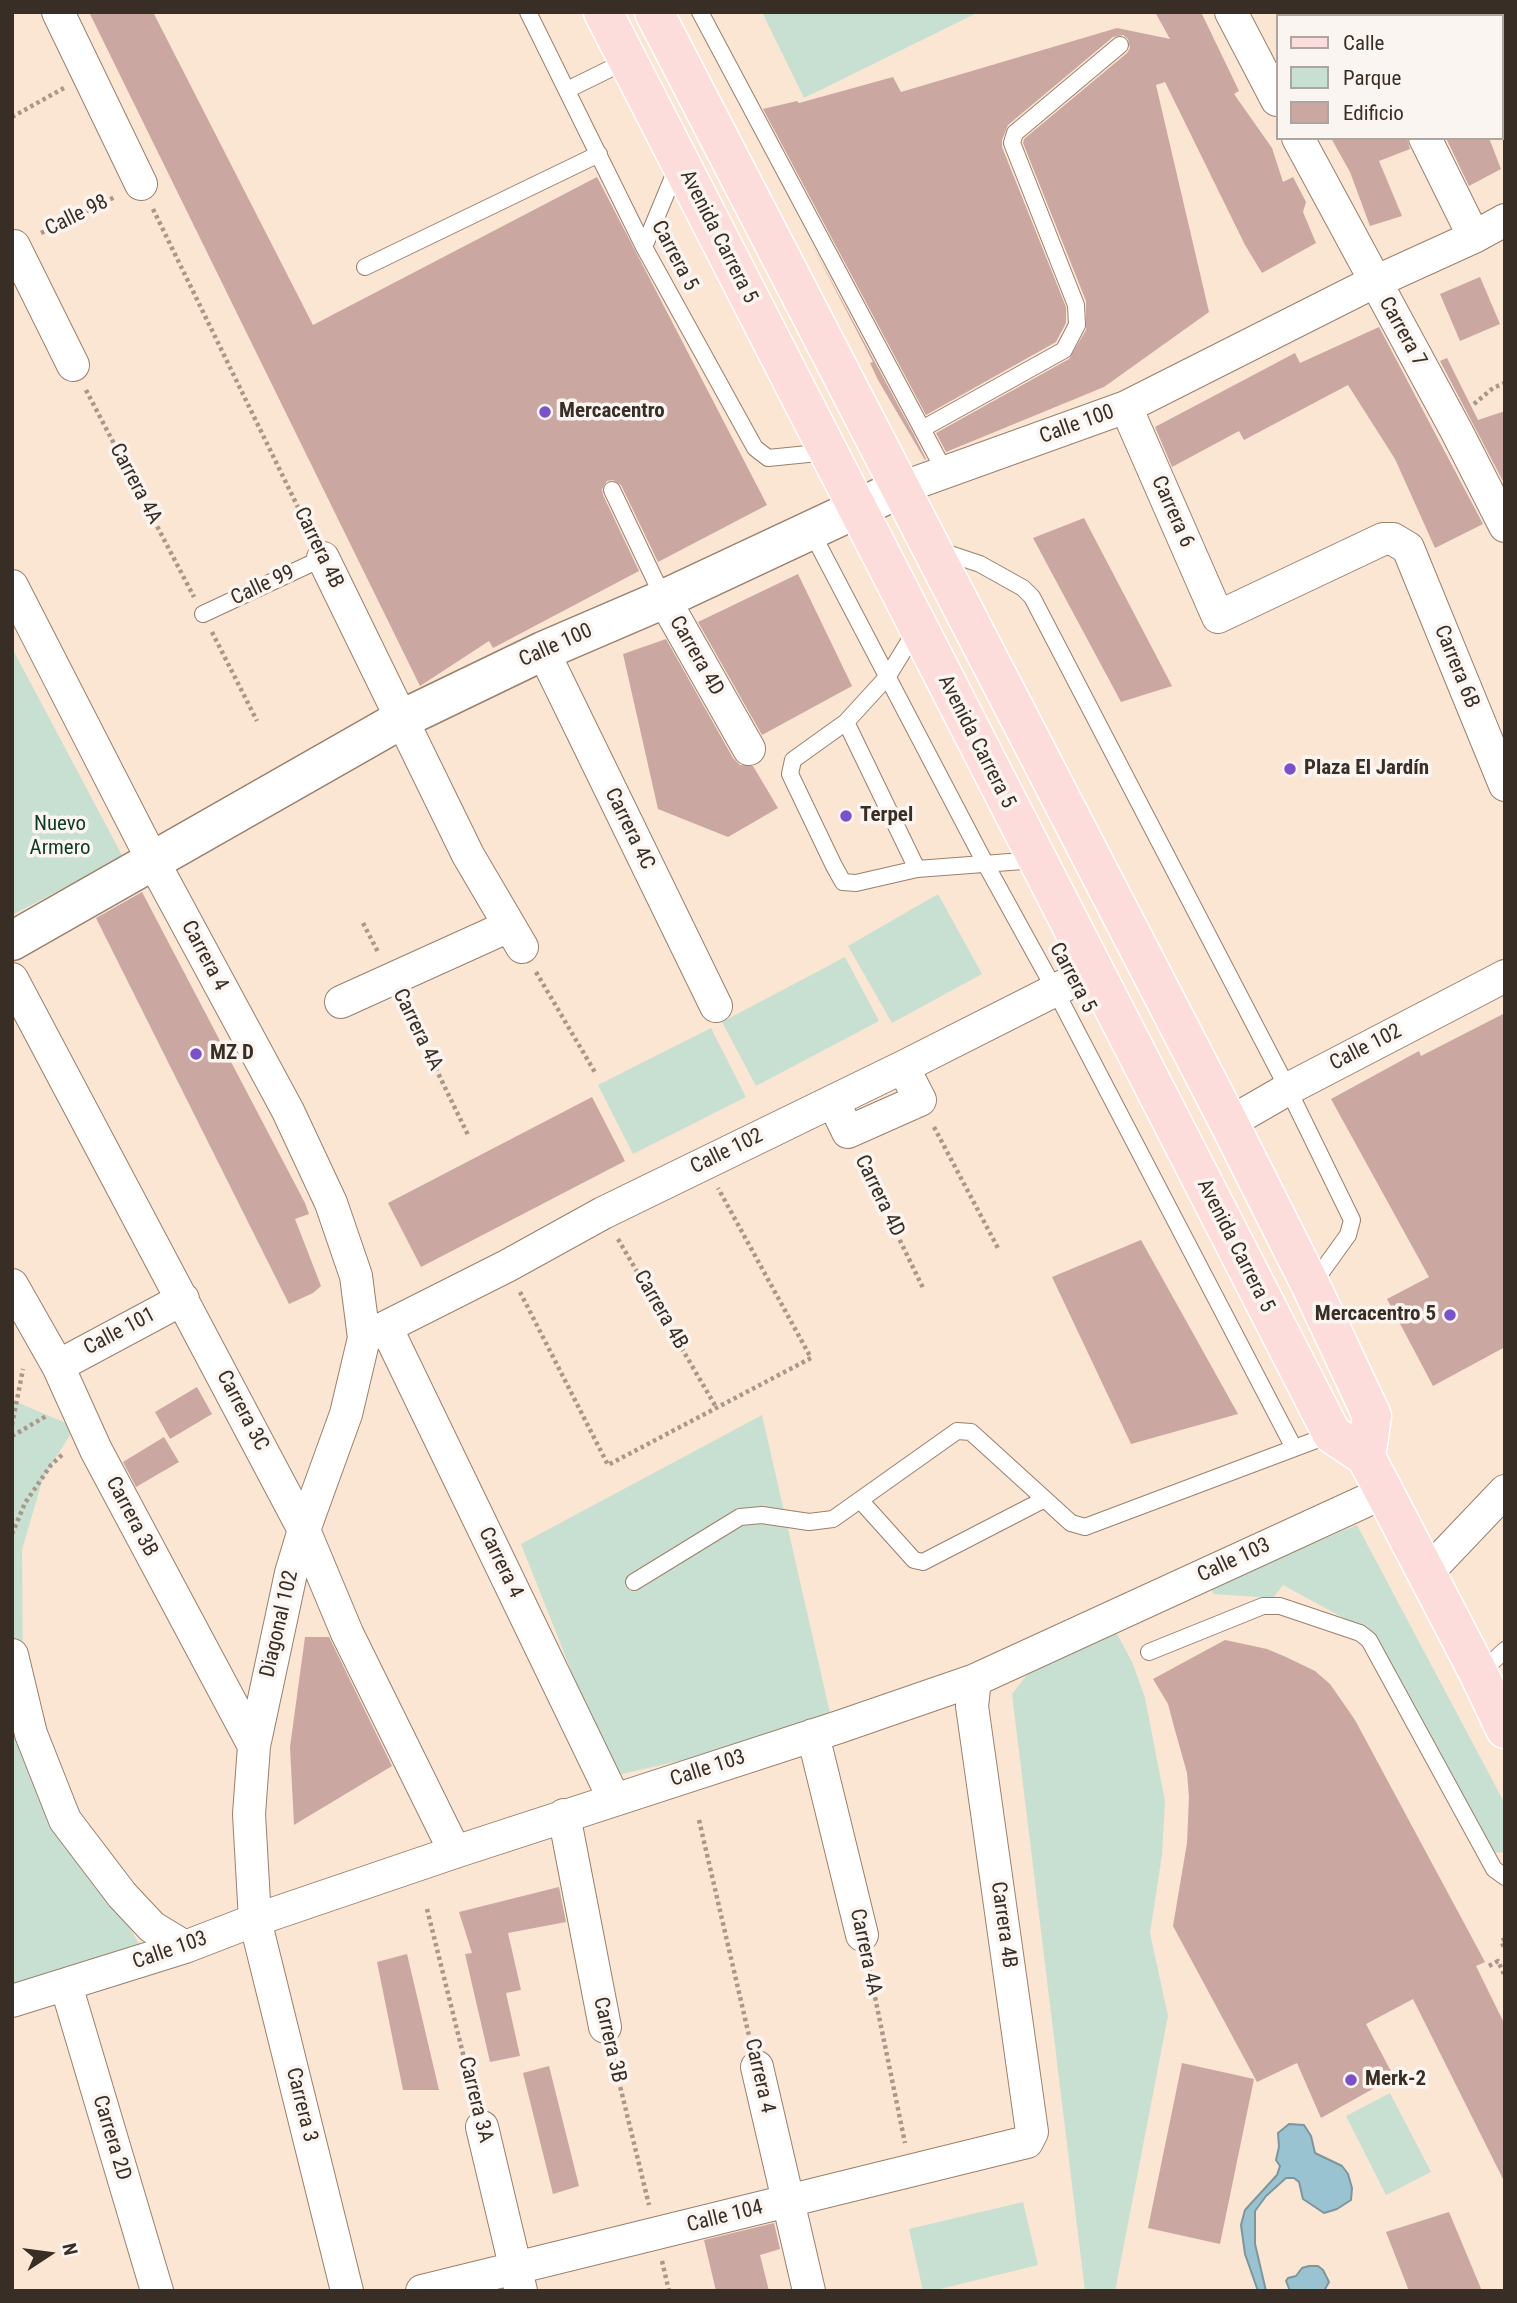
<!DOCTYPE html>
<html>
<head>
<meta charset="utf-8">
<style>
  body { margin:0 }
  #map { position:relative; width:1517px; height:2303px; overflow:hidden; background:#fbe5d3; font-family:"Roboto Condensed",sans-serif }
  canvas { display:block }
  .frame { position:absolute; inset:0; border:14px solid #382e25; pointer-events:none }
  .legend { position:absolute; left:1276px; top:14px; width:228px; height:126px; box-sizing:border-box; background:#fbf5f1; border:2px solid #ada59f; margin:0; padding:9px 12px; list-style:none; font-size:21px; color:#382e25 }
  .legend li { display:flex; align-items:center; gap:14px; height:35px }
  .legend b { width:35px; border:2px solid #ada59f }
  .north { position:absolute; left:14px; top:2219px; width:70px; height:70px; -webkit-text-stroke:5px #fbf5f1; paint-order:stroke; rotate:77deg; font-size:19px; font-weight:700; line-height:28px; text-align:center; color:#382e25 }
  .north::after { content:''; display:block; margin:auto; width:24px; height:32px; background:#382e25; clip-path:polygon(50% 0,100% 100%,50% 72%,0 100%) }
</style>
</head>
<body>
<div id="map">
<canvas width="1517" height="2303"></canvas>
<div class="frame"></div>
<ul class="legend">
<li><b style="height:9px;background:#fcdddc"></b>Calle</li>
<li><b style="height:19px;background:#c8e0d1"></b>Parque</li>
<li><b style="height:19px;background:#cba7a2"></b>Edificio</li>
</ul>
<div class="north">N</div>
</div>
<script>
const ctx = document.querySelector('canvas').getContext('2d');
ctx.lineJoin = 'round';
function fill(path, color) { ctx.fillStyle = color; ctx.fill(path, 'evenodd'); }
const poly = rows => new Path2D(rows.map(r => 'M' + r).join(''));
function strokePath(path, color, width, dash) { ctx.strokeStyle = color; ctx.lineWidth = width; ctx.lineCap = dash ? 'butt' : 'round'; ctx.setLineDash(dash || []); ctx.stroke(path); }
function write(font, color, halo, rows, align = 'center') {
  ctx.font = font + ' "Roboto Condensed",sans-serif'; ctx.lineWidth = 7; ctx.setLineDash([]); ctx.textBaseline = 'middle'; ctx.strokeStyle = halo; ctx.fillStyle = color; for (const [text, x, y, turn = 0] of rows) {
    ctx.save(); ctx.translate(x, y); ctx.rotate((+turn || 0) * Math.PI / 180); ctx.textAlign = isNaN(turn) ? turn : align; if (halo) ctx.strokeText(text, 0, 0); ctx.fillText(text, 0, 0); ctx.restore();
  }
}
fill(poly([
  [762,12,979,12,804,98],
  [12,648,123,857,12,915],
  [938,894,982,974,892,1023,848,946],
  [845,957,879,1021,756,1086,722,1022],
  [711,1028,746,1097,633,1154,598,1085],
  [12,1400,75,1427,43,1478,22,1550,23,1684,89,1860,147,1957,12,1995],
  [762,1415,833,1726,613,1776,521,1544],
  [1357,1525,1505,1804,1505,1852,1492,1853,1369,1632,1283,1585,1273,1598,1213,1594,1211,1586],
  [1114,1628,1133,1664,1145,1698,1165,1801,1162,1855,1150,1933,1168,2016,1115,2291,1085,2291,1012,1694,1026,1676,1075,1643],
  [1390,2093,1431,2172,1386,2195,1346,2116],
  [1023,2202,1038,2265,932,2291,923,2291,909,2229]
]), '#c8e0d1');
const water = poly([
  [1289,2124,1304,2125,1311,2136,1315,2153,1342,2166,1348,2174,1352,2188,1351,2200,1337,2209,1324,2213,1303,2199,1299,2182,1294,2178,1286,2178,1266,2196,1255,2211,1255,2244,1266,2291,1258,2291,1245,2254,1241,2225,1245,2210,1277,2175,1280,2166,1276,2160,1279,2147,1278,2133,1289,2124],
  [1309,2266,1318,2266,1323,2270,1329,2282,1324,2291,1290,2291,1286,2281,1288,2278,1296,2276,1302,2268,1309,2266]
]);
fill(water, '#9ac3d1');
strokePath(water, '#7d969d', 2);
fill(poly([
  [89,12,153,12,313,325,597,177,767,505,658,562,621,485,613,480,607,481,602,489,603,495,639,571,493,648,489,641,420,686],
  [1155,12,1201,12,1239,91,1234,94,1272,148,1283,182,1293,177,1306,202,1303,212,1316,243,1262,273,1245,245,1165,82,1156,85,1209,312,1104,387,946,452,936,433,1069,359,1086,330,1086,301,1023,143,1024,139,1127,53,1130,48,1128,39,1123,35,1113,37,1008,125,1002,140,1002,147,1066,307,1066,323,1056,342,926,415,763,109,797,101,799,103,893,77,901,92,1117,28,1170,39],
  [1331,138,1407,138,1410,149,1379,161,1402,216,1370,226,1350,172],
  [1446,138,1489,138,1501,169,1469,186],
  [810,241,913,433,926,459,925,460,878,380,870,363,873,362],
  [1480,277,1500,324,1460,341,1440,294],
  [1379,327,1483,524,1435,548,1395,459,1348,385,1244,440,1239,431,1172,467,1155,427,1295,353,1300,363],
  [1447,358,1478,420,1505,411,1505,485,1440,361],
  [1084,518,1172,686,1121,702,1033,538],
  [798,574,852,686,762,735,698,622],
  [666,639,733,758,740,765,753,766,778,808,728,837,658,809,623,654],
  [142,892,305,1203,309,1214,295,1219,321,1286,313,1293,289,1304,96,918],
  [1505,1013,1505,1347,1433,1386,1387,1299,1429,1277,1331,1099,1419,1051,1421,1056],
  [592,1097,625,1161,421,1267,388,1203],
  [1141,1240,1238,1414,1131,1444,1052,1277],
  [197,1387,212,1414,170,1439,155,1412],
  [164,1437,179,1462,136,1487,123,1462],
  [305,1637,329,1637,392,1766,294,1825,290,1747],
  [1225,1640,1267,1649,1286,1657,1315,1671,1330,1684,1355,1720,1485,1962,1476,1966,1505,2025,1505,2183,1413,1999,1366,2024,1394,2077,1321,2118,1297,2063,1257,2082,1173,1926,1187,1843,1189,1797,1187,1773,1173,1723,1168,1704,1153,1679],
  [559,1887,566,1922,508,1933,521,1990,506,1993,520,2056,490,2062,465,1954,472,1953,459,1912],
  [407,1954,439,2090,403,2090,377,1962],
  [1182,2063,1254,2079,1220,2244,1148,2228],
  [549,2066,579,2186,553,2194,523,2073],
  [1449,2212,1482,2291,1409,2291,1386,2232],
  [774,2223,780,2249,760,2255,769,2291,716,2291,704,2240]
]), '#cba7a2');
const service = poly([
  [528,12,644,247,755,448,768,458,828,452],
  [700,12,945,472],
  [567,90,628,60],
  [644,247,678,165],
  [365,267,599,154],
  [922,429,1064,350,1077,325,1076,305,1012,143,1015,133,1120,45],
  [612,490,664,599],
  [811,531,985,863,1055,990,1294,1448],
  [938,550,980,564,1023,588,1032,597,1288,1089,1352,1220,1348,1235,1312,1285],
  [203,614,323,558],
  [916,630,888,676,846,722,793,760,790,774,834,866,843,882,856,883,917,869,1036,860],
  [846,722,917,869],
  [860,1500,914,1560,923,1562,1045,1499],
  [634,1582,740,1517,762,1515,809,1522,833,1519,957,1431,971,1432,1071,1523,1085,1527,1332,1434],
  [1149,1652,1263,1606,1280,1606,1360,1633,1369,1640,1494,1869,1505,1877],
  [1479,1674,1505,1650]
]);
const minor = poly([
  [58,12,141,184],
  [1231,12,1277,100],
  [1362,12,1364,16],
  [1298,138,1457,432,1505,526],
  [1425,138,1474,237],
  [12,247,14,246,73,365],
  [1126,407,1218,617,1383,539,1393,539,1408,548,1505,785],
  [901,488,1126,407,1364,287,1474,237,1505,220],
  [323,558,468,855,522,947],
  [12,586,153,861,288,1111,331,1203,356,1276,364,1338,346,1414,304,1530,291,1573,254,1746,249,1814,255,1920,347,2291],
  [664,599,749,749],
  [543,651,716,1006],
  [12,979,304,1530,347,1633,455,1852],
  [341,1002,509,926],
  [833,1101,848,1132,920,1100,903,1067],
  [1229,1123,1288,1089,1505,976],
  [12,1285,58,1366,96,1450,254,1746],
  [386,1327,614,1799],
  [364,1338,507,1266,603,1213,903,1067,1093,971],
  [58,1366,183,1299],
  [1427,1573,1505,1491],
  [12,1655,31,1734,65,1820,122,1895,152,1927,185,1947],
  [813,1735,862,1935],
  [564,1815,605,2027],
  [66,1985,157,2291],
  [12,2001,185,1947,255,1920,455,1852,839,1727,975,1680,1385,1492],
  [757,2067,809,2291],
  [482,2127,521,2291],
  [422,2291,1027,2142,1032,2132,972,1706,975,1680]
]);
const tertiary = poly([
  [12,941,402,719,543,651,664,599,901,488]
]);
const primary = poly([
  [603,12,1332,1434,1366,1457,1479,1674,1505,1729],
  [654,12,1229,1123,1311,1286,1372,1416,1366,1457]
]);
strokePath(service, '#9a806c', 18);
strokePath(minor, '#9a806c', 34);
strokePath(tertiary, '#9a806c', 41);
strokePath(primary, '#fff', 41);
strokePath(poly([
  [1482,12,1484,16],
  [1501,45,1505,53],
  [12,117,64,88],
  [153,209,310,532],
  [41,233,115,197],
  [86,390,194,597],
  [1474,404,1493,388,1505,383],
  [212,632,257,721],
  [363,923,379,954],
  [536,972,596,1074],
  [405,1005,469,1137],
  [934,1127,999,1250],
  [860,1158,924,1290],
  [618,1239,716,1407],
  [520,1292,608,1465,811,1358,718,1188],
  [12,1425,23,1369],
  [12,1436,48,1415],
  [12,1534,25,1503,51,1465,64,1453],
  [699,1820,750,2040],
  [427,1909,474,2098],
  [1505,1939,1501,1941,1505,1949],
  [868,1963,905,2143],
  [1489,1966,1498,1961,1505,1976],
  [612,2053,649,2205],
  [662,2261,669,2291]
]), '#a9988a', 4.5, [3.5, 3.5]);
strokePath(service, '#fff', 16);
strokePath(minor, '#fff', 32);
strokePath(tertiary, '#fff', 38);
strokePath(primary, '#fcdddc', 38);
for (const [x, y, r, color] of [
  [545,412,7,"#7b51cb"],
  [1290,769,7,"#7b51cb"],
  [846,816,7,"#7b51cb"],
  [196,1054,7,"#7b51cb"],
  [1450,1315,7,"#7b51cb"],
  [1351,2080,7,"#7b51cb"]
]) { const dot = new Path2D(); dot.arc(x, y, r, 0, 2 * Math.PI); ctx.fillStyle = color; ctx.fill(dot); strokePath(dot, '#fbf5f1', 2.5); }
write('21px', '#382e25', '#fbf5f1', [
  ["Calle 98",77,216,-26],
  ["Avenida Carrera 5",718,237,63],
  ["Carrera 5",674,256,62],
  ["Carrera 7",1402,332,61],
  ["Calle 100",1077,425,-20],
  ["Carrera 4A",135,484,62],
  ["Carrera 6",1172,512,66],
  ["Carrera 4B",318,548,64],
  ["Calle 99",263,586,-25],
  ["Calle 100",556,646,-24],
  ["Carrera 4D",696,656,60],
  ["Carrera 6B",1456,667,68],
  ["Avenida Carrera 5",976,742,63],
  ["Carrera 4C",629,829,64],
  ["Carrera 4",204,956,62],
  ["Carrera 5",1072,978,62],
  ["Carrera 4A",417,1030,64],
  ["Calle 102",1366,1048,-27],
  ["Calle 102",727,1152,-26],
  ["Carrera 4D",879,1196,64],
  ["Avenida Carrera 5",1235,1246,63],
  ["Carrera 4B",660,1310,60],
  ["Calle 101",120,1332,-28],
  ["Carrera 3C",242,1411,62],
  ["Carrera 3B",131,1517,62],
  ["Calle 103",1234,1561,-25],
  ["Carrera 4",500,1563,64],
  ["Diagonal 102",280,1624,-77],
  ["Calle 103",708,1769,-18],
  ["Carrera 4B",1003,1925,82],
  ["Calle 103",170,1951,-19],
  ["Carrera 4A",865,1952,78],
  ["Carrera 3B",609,2040,77],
  ["Carrera 4",759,2076,77],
  ["Carrera 3A",475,2100,76],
  ["Carrera 3",301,2105,76],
  ["Carrera 2D",111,2138,73],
  ["Calle 104",725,2217,-14]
]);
write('bold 21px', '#382e25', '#fbf5f1', [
  ["Mercacentro",559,412],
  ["Plaza El Jardín",1304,769],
  ["Terpel",860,816],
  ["MZ D",210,1054],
  ["Mercacentro 5",1436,1315,"right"],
  ["Merk-2",1365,2080]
], 'left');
write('21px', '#0d3b26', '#fbf5f1', [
  ["Nuevo",60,825],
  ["Armero",60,849]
]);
</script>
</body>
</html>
